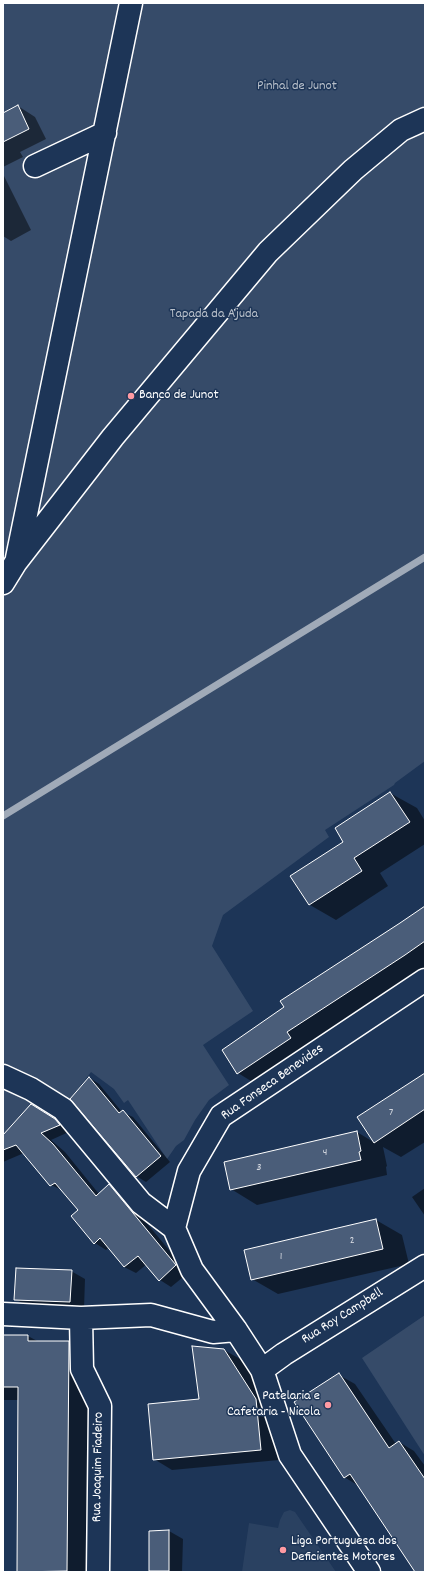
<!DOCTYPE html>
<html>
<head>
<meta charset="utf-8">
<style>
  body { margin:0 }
  #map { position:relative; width:428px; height:1575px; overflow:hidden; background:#1d3557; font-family:Dekko,sans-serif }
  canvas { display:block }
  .frame { position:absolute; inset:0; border:4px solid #fff; pointer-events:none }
</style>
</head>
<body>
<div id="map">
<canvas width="428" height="1575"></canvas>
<div class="frame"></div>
</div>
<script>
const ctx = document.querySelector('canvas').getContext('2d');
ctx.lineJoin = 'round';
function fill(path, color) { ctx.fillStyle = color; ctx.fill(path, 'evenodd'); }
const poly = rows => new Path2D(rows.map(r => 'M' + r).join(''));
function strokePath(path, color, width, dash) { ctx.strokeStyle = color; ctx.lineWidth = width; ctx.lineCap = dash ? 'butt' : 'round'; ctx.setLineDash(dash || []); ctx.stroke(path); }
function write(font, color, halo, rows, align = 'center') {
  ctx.font = font + ' Dekko,sans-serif'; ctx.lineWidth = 3; ctx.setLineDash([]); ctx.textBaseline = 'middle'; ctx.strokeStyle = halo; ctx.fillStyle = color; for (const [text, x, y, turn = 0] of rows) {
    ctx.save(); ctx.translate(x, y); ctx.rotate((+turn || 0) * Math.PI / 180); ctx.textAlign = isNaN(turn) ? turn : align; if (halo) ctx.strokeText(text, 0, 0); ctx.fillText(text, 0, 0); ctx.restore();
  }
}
fill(poly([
  [290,1510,295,1512,336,1572,242,1572,249,1523,278,1528,280,1520,284,1512]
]), '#2a4161');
fill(poly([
  [3,3,425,3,425,761,395,783,394,785,325,830,329,837,223,915,212,946,253,1011,203,1045,229,1085,209,1100,195,1120,184,1140,176,1146,167,1159,128,1100,124,1103,114,1089,91,1072,46,1131,3,1150],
  [425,1315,425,1456,362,1358]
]), '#364b69');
fill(poly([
  [18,106,35,117,46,139,20,152,23,157,3,167,3,112,5,113],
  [3,174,31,230,11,241,3,236],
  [390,793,417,808,425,821,425,844,380,873,388,886,336,920,310,905,292,876,345,842],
  [425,908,425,975,264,1089,238,1073],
  [425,1074,425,1142,401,1157,383,1147,387,1166,386,1167,387,1175,257,1205,231,1189,357,1132,375,1143,358,1117],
  [90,1078,99,1084,122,1112,133,1117,170,1162,146,1182,136,1176],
  [43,1112,66,1126,71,1131,51,1140,65,1152,99,1194,109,1186,121,1192,188,1273,171,1287,160,1280,147,1264,136,1273,124,1267,109,1247,106,1250,95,1243,79,1211,64,1191,51,1185,24,1153,3,1162,3,1137],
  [425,1188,425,1216,412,1197],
  [376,1220,402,1235,409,1264,278,1294,252,1279],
  [71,1271,85,1279,84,1309,29,1307,15,1299],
  [3,1336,28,1336,39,1342,69,1342,91,1355,89,1572,18,1572,19,1400,3,1400],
  [224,1350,242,1360,274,1410,279,1460,172,1470,154,1459,200,1400],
  [339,1375,355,1384,396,1444,399,1442,414,1451,425,1466,425,1572,416,1572,359,1486,344,1477],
  [169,1531,183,1539,182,1572,153,1572,150,1570]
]), '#0007');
strokePath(poly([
  [3,816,425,557]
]), '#a0aab8', 7);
const building = poly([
  [18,105,29,129,3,142,3,113,18,105],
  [390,792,410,822,354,858,362,871,309,905,290,876,343,842,335,828,390,792],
  [425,906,425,941,405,955,287,1032,291,1038,237,1074,222,1050,284,1007,280,1001,400,923,425,906],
  [425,1073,425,1109,374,1143,357,1117,425,1073],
  [89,1077,119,1113,123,1110,161,1156,136,1177,70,1099,89,1077],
  [31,1104,55,1119,60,1125,41,1133,53,1144,96,1196,109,1184,176,1265,159,1281,138,1256,124,1267,100,1238,94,1244,71,1216,78,1210,55,1183,50,1186,16,1145,3,1150,3,1135,31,1104],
  [357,1131,361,1151,359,1152,361,1160,230,1190,224,1162,357,1131],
  [376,1219,383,1249,251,1280,244,1250,376,1219],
  [16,1268,72,1270,70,1302,14,1300,16,1268],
  [3,1335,28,1335,28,1341,69,1341,67,1571,17,1572,18,1387,3,1387,3,1335],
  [192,1346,224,1349,256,1399,261,1450,153,1460,148,1404,199,1399,192,1346],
  [339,1373,389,1448,399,1441,425,1479,425,1572,415,1572,350,1474,344,1478,294,1402,339,1373],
  [169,1530,169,1571,149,1571,149,1531,169,1530]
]);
fill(building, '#4a5d79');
strokePath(building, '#fff', 1);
const minor = poly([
  [35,166,105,133],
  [17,558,131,3],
  [3,583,16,562,113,437,268,252,353,170,401,130,425,119],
  [3,1076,31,1089,63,1109,141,1203,174,1228,192,1270,236,1330,262,1370,290,1455,369,1572],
  [174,1228,189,1171,221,1116,425,980],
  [3,1314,81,1318,151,1315,213,1332,236,1330],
  [81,1318,82,1369,100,1406,98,1572],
  [262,1370,284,1354,425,1266]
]);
strokePath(minor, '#fff', 25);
strokePath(minor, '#1d3557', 22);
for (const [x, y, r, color] of [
  [131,396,4,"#ff9aa2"],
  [328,1405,4,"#ff9aa2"],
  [283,1550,4,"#ff9aa2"]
]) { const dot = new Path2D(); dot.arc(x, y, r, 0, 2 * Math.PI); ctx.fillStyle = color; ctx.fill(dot); strokePath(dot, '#1d3557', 1.5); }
write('12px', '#d2d6de', null, [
  ["7",391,1113],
  ["4",325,1153],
  ["3",259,1168],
  ["2",352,1241],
  ["1",281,1257]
]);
write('14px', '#b9c0ca', '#1d3557', [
  ["Pinhal de Junot",297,87],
  ["Tapada da Ajuda",214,315]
]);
write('14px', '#fff', '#1d3557', [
  ["Banco de Junot",139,396],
  ["Patelaria e",320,1397,"right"],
  ["Cafetaria - Nicola",320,1413,"right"],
  ["Liga Portuguesa dos",291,1542],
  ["Deficientes Motores",291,1558]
], 'left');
write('14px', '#fff', '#1d3557', [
  ["Rua Fonseca Benevides",273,1083,-35],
  ["Rua Roy Campbell",343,1317,-32],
  ["Rua Joaquim Fiadeiro",99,1467,-89]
]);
</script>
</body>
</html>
